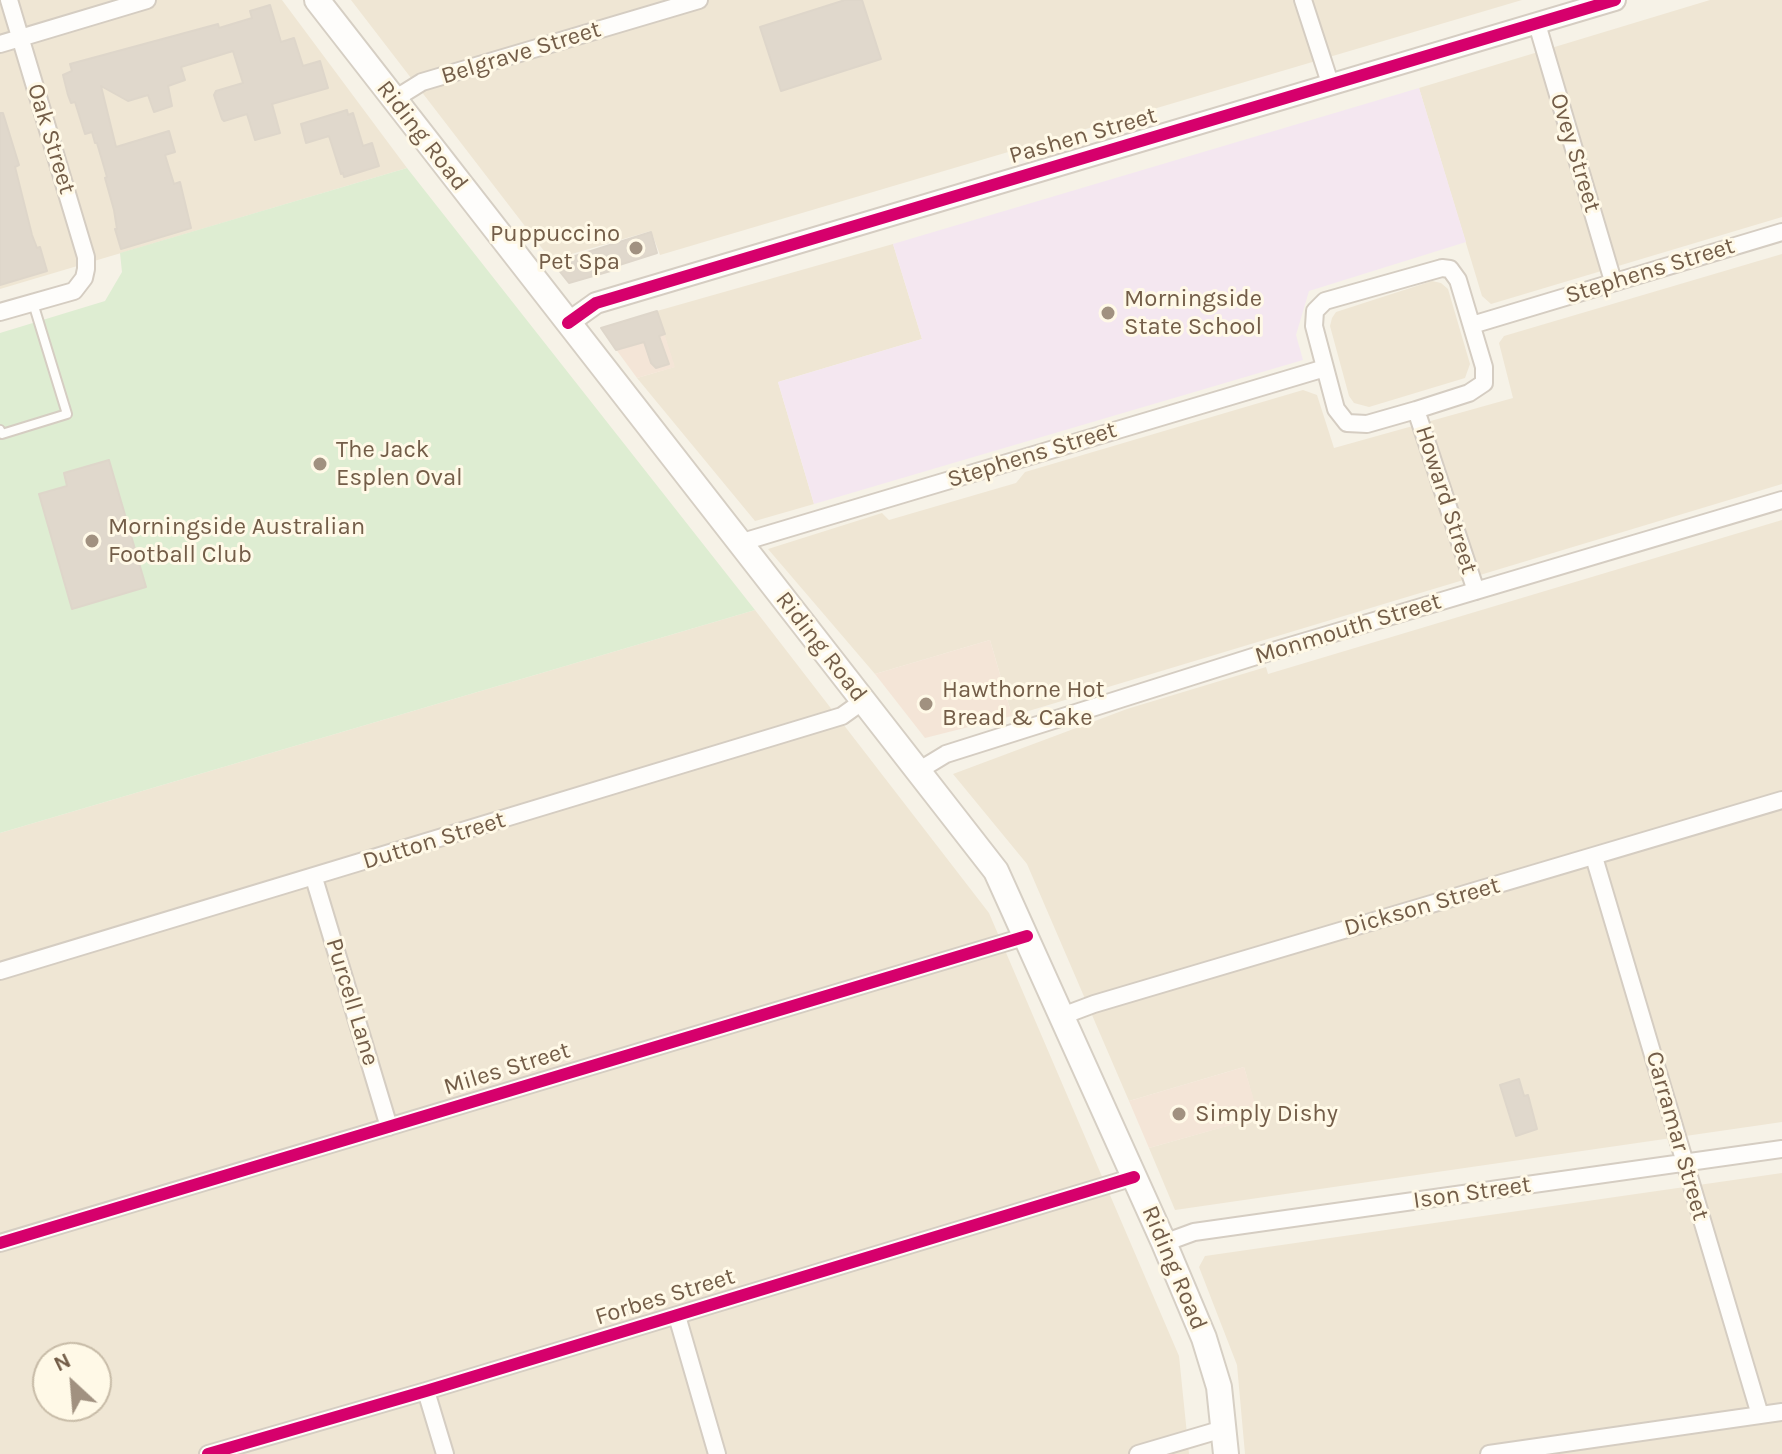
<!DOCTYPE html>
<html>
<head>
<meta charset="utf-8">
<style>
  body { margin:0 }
  #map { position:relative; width:1782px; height:1454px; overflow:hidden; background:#f6f2e7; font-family:Karla,sans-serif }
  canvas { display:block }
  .north { position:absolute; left:32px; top:1342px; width:80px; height:80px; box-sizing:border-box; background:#fff9e7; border:2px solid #c7bba7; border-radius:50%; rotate:334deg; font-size:22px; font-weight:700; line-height:32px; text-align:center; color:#735d48 }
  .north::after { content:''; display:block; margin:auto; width:28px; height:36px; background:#a19180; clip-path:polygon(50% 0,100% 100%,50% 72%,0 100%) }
</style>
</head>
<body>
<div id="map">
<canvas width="1782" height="1454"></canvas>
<div class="north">N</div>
</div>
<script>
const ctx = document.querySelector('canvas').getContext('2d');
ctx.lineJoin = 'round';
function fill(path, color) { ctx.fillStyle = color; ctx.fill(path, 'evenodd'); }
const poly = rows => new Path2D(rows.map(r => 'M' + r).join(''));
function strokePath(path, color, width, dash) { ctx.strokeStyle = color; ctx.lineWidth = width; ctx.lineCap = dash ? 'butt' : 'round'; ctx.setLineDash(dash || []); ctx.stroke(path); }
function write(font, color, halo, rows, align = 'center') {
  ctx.font = font + ' Karla,sans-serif'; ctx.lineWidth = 6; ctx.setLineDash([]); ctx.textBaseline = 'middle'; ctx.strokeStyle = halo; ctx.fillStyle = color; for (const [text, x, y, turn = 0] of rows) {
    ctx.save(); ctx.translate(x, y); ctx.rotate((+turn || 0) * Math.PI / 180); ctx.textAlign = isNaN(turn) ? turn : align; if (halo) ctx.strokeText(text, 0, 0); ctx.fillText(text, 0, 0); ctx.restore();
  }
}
fill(poly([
  [0,0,282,0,407,168,0,289],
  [351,0,1522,0,660,255,651,231,551,260],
  [1710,0,1782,0,1782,217,1491,304,1482,296,1419,88],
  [893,244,922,339,778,382,814,504,755,521,637,378,674,367,657,311],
  [1782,254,1782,484,1012,716,990,640,875,674,768,549,882,513,889,520,1016,483,1025,472,1303,390,1317,395,1334,448,1513,398,1499,343,1504,336],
  [1432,281,1441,283,1448,289,1470,364,1465,378,1369,407,1354,403,1349,396,1330,326,1332,318,1336,312],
  [1782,520,1782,1122,1175,1210,1149,1148,1258,1117,1244,1067,1129,1101,1027,864,953,774,1127,709,1266,667,1268,674],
  [755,610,989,913,1179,1356,1189,1454,0,1454,0,833],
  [48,1358,96,1358,96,1406,48,1406],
  [1782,1173,1782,1454,1245,1454,1237,1365,1199,1267,1205,1256]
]), '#efe6d4');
fill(poly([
  [657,311,675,367,637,378,604,333,606,327],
  [990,640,1012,716,925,738,875,674],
  [1244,1067,1259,1117,1149,1148,1129,1101]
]), '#f4e5d7');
fill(poly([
  [1419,88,1466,242,1309,291,1296,335,1303,360,814,504,778,382,922,339,893,244]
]), '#f4e7f0');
fill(poly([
  [407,168,755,610,0,833,0,333,105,301,122,272,120,253]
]), '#deedd2');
const building = poly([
  [845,0,862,0,881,59,781,91,760,27,845,0],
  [270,5,281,42,294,38,303,66,320,61,328,88,272,104,280,133,255,140,247,114,224,121,222,119,214,95,216,91,243,83,233,51,181,67,185,80,168,86,172,106,154,112,148,95,128,101,101,86,116,147,169,131,175,152,165,155,174,184,180,182,191,228,121,249,115,229,117,229,114,210,105,178,107,177,97,143,95,143,92,132,85,134,75,102,71,103,68,95,63,75,72,71,70,64,218,24,219,28,252,18,250,11,270,5],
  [347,110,348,115,353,113,363,146,372,143,379,166,344,177,343,173,341,174,329,136,306,143,301,124,347,110],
  [0,113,3,113,19,165,15,167,32,235,37,248,40,247,47,271,0,285,0,113],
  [651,232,657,253,613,267,614,270,569,283,553,263,651,232],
  [657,311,665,334,659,336,669,364,656,368,651,363,644,342,616,350,601,328,657,311],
  [109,460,146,587,72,609,39,494,67,486,64,473,109,460],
  [1519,1079,1524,1096,1528,1095,1537,1129,1516,1136,1500,1085,1519,1079]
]);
fill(building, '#e0d8cc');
strokePath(building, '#ded6ca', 2);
const service = poly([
  [0,430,2,434,67,414,33,303]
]);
const minor = poly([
  [1303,0,1331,86],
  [1537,24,1613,281],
  [0,44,147,0],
  [393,100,422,82,699,0],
  [1442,268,1450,269,1458,280,1484,367,1484,383,1469,393,1416,410,1367,424,1347,423,1336,409,1314,326,1315,311,1325,301,1442,268],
  [0,312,74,291,84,278,86,269,86,257,9,0],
  [1472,325,1782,232],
  [1416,410,1476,591],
  [739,543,1325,368],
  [918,771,946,754,1253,657,1782,500],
  [1594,857,1760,1415],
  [314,878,389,1127],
  [0,971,842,716,863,701],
  [1062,1016,1094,1004,1782,800],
  [0,1243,1027,936],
  [1164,1243,1194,1232,1782,1149],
  [677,1316,717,1454],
  [426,1391,445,1454],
  [208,1454,426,1391,1134,1177],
  [1138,1454,1223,1429],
  [1489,1454,1782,1412]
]);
const tertiary = poly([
  [568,323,596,303,1615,0]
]);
const secondary = poly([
  [317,0,996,871,1164,1243,1204,1338,1219,1387,1226,1454]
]);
strokePath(service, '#d5cdc2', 12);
strokePath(minor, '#d5cdc2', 20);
strokePath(tertiary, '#d5cdc2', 24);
strokePath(secondary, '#d6cfc4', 28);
strokePath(service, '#fefdfb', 8);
strokePath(minor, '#fefdfb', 16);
strokePath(tertiary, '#fefdfb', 20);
strokePath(secondary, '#fefdfb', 24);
strokePath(poly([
  [568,323,596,303,1615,0],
  [0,1243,1027,936],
  [208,1454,426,1391,1134,1177]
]), '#d6006c', 12);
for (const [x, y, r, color] of [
  [636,248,8,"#a19180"],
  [1108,313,8,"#a19180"],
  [320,464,8,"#a19180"],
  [92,541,8,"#a19180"],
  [926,704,8,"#a19180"],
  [1179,1114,8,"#a19180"]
]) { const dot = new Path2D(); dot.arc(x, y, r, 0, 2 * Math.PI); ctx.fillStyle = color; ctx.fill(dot); strokePath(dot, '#fff9e7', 3); }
write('24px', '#735d48', '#fff9e7', [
  ["Belgrave Street",521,53,-17],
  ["Riding Road",422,136,52],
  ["Pashen Street",1083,136,-16],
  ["Oak Street",51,139,73],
  ["Ovey Street",1575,153,73],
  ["Stephens Street",1650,271,-17],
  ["Stephens Street",1032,455,-17],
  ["Howard Street",1446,500,72],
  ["Monmouth Street",1348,629,-17],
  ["Riding Road",821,647,52],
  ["Dutton Street",434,841,-17],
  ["Dickson Street",1422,907,-16],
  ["Purcell Lane",352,1002,73],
  ["Miles Street",507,1069,-17],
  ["Carramar Street",1677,1136,74],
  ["Ison Street",1472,1193,-8],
  ["Riding Road",1174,1268,67],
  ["Forbes Street",665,1297,-17]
]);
write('24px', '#735d48', '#fff9e7', [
  ["Puppuccino",620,234,"right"],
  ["Pet Spa",620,262,"right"],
  ["Morningside",1124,299],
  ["State School",1124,327],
  ["The Jack",336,450],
  ["Esplen Oval",336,478],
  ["Morningside Australian",108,527],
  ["Football Club",108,555],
  ["Hawthorne Hot",942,690],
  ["Bread & Cake",942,718],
  ["Simply Dishy",1195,1114]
], 'left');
</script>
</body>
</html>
